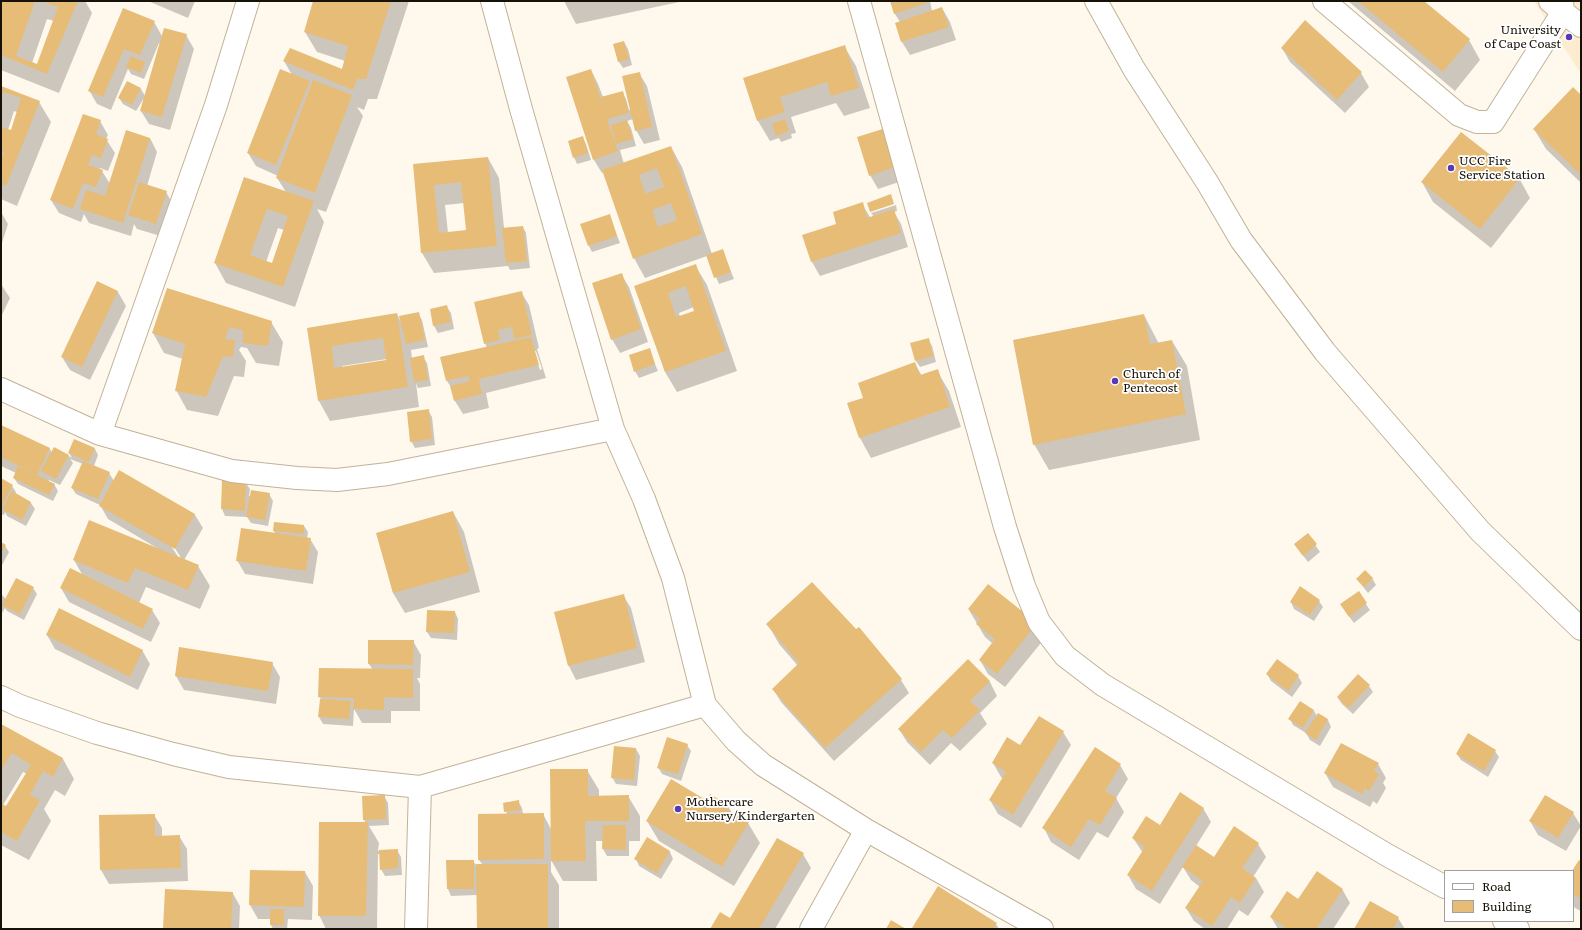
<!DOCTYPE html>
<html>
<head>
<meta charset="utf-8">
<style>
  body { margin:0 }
  #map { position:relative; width:1582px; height:930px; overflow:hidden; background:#fff8ed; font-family:Literata,serif }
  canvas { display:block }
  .frame { position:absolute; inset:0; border:2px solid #171208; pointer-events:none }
  .legend { position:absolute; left:1444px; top:870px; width:130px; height:52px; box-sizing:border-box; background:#fff; border:1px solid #a2a09c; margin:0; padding:5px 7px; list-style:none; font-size:12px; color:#171208 }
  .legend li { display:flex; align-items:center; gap:8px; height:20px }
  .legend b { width:20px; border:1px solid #a2a09c }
</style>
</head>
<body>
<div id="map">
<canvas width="1582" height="930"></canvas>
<div class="frame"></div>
<ul class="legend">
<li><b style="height:5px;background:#fff"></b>Road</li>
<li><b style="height:11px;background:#e6bc76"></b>Building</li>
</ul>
</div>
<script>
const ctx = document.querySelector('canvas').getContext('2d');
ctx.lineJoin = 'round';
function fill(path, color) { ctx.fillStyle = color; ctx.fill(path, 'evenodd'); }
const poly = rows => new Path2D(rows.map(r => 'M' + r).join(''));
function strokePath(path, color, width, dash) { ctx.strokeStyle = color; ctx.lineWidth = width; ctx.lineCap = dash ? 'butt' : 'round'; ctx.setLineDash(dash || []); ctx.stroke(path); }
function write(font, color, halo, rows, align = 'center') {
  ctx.font = font + ' Literata,serif'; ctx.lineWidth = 3.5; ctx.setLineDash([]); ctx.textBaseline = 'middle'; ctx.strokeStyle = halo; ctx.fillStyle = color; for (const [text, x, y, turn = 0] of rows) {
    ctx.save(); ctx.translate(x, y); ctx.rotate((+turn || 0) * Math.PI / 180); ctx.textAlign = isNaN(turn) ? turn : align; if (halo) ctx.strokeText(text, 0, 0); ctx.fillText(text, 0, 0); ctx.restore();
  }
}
fill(poly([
  [1534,1,1581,1,1581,74]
]), '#fdecd0');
fill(poly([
  [1,1,85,1,92,13,59,93,1,70],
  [47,19,54,21,38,65,32,63],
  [148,1,195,1,188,18],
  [314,1,409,1,377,99,368,99,364,110,357,107,363,116,326,212,317,209,324,222,295,307,226,283,215,263,244,178,286,192,277,178,278,176,256,166,248,153,292,75,284,61,342,70,345,61,317,52,305,32],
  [278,228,284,230,273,264,266,262],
  [564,1,684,1,576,24],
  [891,1,930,1,932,11,942,8,950,22,956,40,910,55,902,42,896,23,900,22,895,14],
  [1348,1,1422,1,1469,40,1480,60,1455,91],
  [124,9,154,22,162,36,186,35,194,49,170,130,149,124,141,111,144,98,136,111,123,104,119,98,128,82,141,89,145,96,160,43,159,43,144,79,131,74,128,69,111,110,97,104,89,90],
  [1306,22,1361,73,1369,87,1345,113,1290,62,1282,48],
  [624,42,628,49,632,65,623,68,619,62],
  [844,46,856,66,870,108,844,116,836,103,791,117,796,133,791,134,792,138,781,142,779,138,770,141,758,121,745,79],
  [591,70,598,84,603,97,622,92,626,99,629,110,631,109,639,73,647,86,660,140,644,144,636,130,633,119,627,121,631,128,636,146,620,150,624,164,671,147,682,167,712,254,722,250,734,279,719,284,707,256,645,278,634,258,604,172,602,173,594,160],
  [1,87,39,102,51,122,17,206,1,199],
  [14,111,17,112,11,131,8,130],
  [1581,96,1581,183,1546,149,1534,129],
  [100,121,108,135,106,139,115,153,108,171,100,168,99,170,102,171,110,184,150,138,157,152,147,186,166,192,174,206,164,237,137,229,134,224,131,236,89,223,84,214,81,222,59,213,51,200],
  [886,129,905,180,878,189,870,175],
  [582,137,586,144,591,160,577,164,574,157],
  [488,158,499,178,504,228,523,227,526,233,530,268,510,270,508,266,434,273,422,253,414,165],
  [464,203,467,231,448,233,445,205],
  [1519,178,1530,198,1491,248,1433,202,1422,182],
  [862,204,870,217,874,217,871,213,896,205,897,211,894,212,901,224,908,247,820,276,812,262,803,235,838,225],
  [1,212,8,224,1,246],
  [609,215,620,243,592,252,589,246],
  [695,265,707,285,737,371,677,392,665,372,636,286],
  [694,307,695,311,680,317,679,313],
  [621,274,629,287,648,342,620,353,612,339],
  [97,283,118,292,126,306,90,380,70,370,62,357],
  [1,284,10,298,1,317],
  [521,292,529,305,539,348,537,349,546,378,486,393,489,408,463,414,455,401,452,389,447,381,441,358,487,348,485,343],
  [534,351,536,351,542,369,540,370],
  [447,307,451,313,454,329,438,333,434,326,431,310],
  [418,313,422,320,428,347,411,350,412,359,423,357,427,363,431,386,418,388,416,383,419,407,330,421,319,401,308,329,397,314,401,322],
  [387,359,387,361,343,368,342,366],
  [1144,315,1159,344,1172,341,1187,366,1200,440,1049,470,1034,444],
  [271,322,283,342,279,366,256,363,247,348,241,347,239,350,246,361,244,377,234,376,218,416,187,410,176,390,183,359,164,353,153,333],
  [928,339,932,346,936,362,920,367,916,361],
  [649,350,658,371,639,378,635,371],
  [915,364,922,376,937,371,949,391,961,427,871,458,860,438,849,404,864,399],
  [428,410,432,417,435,445,415,448,411,441],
  [1,426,50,449,52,453,55,448,72,458,69,453,95,449,98,455,94,466,109,473,114,481,119,472,195,515,203,528,184,560,198,566,210,586,200,609,146,587,139,603,152,610,160,623,151,642,69,602,61,588,83,576,74,560,157,548,108,519,100,505,76,494,72,488,83,464,70,459,73,463,60,485,49,480,48,482,54,484,58,491,53,501,18,484,14,478,16,473,1,466],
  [173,545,181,558,179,558,171,546],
  [1,479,12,486,16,492,15,494,31,503,35,509,26,526,7,516,5,512,4,515,1,514],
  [246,483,250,489,249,496,269,494,273,501,268,526,251,523,247,517,225,516,222,509],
  [453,512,464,532,480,592,405,613,393,593,377,534],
  [304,526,308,532,307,538,310,539,318,552,313,584,245,574,237,560,275,534,274,531],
  [1308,534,1320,552,1308,562,1295,545],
  [1,543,5,546,9,552,1,567],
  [1372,578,1376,585,1368,593,1357,579],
  [988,585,1045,638,1005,687,988,674,980,660,993,644,985,637,969,610],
  [33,588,37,594,24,620,7,611,5,608,1,615,1,594,6,599],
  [1300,588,1319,601,1323,607,1314,621,1294,609,1291,602],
  [1358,593,1370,610,1354,623,1345,611],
  [623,595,631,608,645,662,576,680,569,666,555,613],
  [455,612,458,619,457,640,431,638,427,632],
  [768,624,901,680,909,693,834,761,781,702,773,689,798,666,779,644],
  [47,635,142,650,150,664,138,690,55,649],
  [413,641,421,655,420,678,417,678,420,684,420,711,391,711,391,723,362,723,354,709,353,726,323,724,319,717,321,699,319,697,373,670,369,664],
  [968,660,990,682,997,696,980,713,987,724,960,751,951,743,930,765,907,742,899,729],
  [1277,660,1298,676,1302,683,1292,697,1271,681,1267,674],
  [272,663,280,677,276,704,184,690,176,676],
  [1369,686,1373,692,1353,714,1342,704,1338,698],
  [1300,702,1314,711,1317,716,1318,714,1328,720,1331,727,1320,746,1310,740,1306,733,1293,725,1290,719],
  [1,725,63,759,74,779,65,796,55,790,44,809,51,821,29,860,1,845],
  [23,772,27,774,6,807,3,805],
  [1063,732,1071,745,1021,828,998,814,990,800,1003,779,1001,777,993,763,1021,746],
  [687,745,691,751,681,781,662,774,658,767],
  [1095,748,1120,765,1128,779,1116,798,1124,812,1108,838,1097,832,1079,860,1051,842,1044,828],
  [636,749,640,756,637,786,616,784,612,777],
  [1495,751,1499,757,1488,777,1461,760,1457,754],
  [1378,764,1386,778,1383,783,1386,788,1377,804,1373,801,1370,807,1333,787,1325,773],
  [587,770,599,790,599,797,628,796,640,816,640,841,629,841,629,856,607,856,603,849,603,841,596,841,597,881,563,881,551,860,551,872,559,885,559,929,478,929,477,895,451,896,448,889,473,861,476,865,483,865,479,860,507,815,504,803,518,801,522,808,523,814,543,814,551,829],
  [710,795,728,806,732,813,748,823,760,843,734,886,659,841,647,821,706,801],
  [384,796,388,803,389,825,369,826,379,843,378,851,397,850,401,857,402,875,385,876,381,869,380,854,378,854,377,929,326,929,319,915,366,823,364,820],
  [1203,808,1211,822,1196,846,1214,858,1258,844,1266,857,1253,877,1256,878,1264,892,1248,916,1239,910,1227,929,1205,929,1194,921,1186,908,1200,887,1191,880,1183,867,1160,904,1136,889,1128,875,1143,853,1133,838],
  [1573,813,1581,826,1566,851,1538,835,1530,821],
  [154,815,162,828,162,836,179,836,187,849,188,881,109,884,101,870,100,816],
  [648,839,670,852,673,859,661,879,639,866,636,859],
  [803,854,811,868,775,929,712,929,730,919],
  [1581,863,1581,911,1575,908,1573,905,1573,871],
  [251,871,305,872,313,886,312,920,288,919,287,929,273,929,271,925,271,919,258,919,250,905],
  [938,887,996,924,999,929,913,929],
  [1342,889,1350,903,1333,929,1278,929,1271,917,1299,900],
  [232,892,240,906,239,929,164,929],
  [1398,918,1405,929,1355,929]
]), '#0003');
fill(poly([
  [1,1,35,1,16,56,37,64,58,7,42,1,78,1,47,74,1,55],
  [313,1,391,1,366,79,357,79,353,90,283,61,290,48,342,69,348,46,304,32],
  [890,1,926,1,927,3,894,14],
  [1358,1,1424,1,1470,39,1443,72],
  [942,7,949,27,901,42,895,23],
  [123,8,155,21,140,55,124,49,103,97,88,91],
  [1305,20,1362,72,1337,100,1281,48],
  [164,28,187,34,162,117,140,111],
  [624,41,629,59,618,62,613,44],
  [845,45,859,88,831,96,827,82,780,97,785,112,757,121,743,78],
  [131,56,145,62,141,73,126,67],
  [280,69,310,81,276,165,247,153],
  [591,69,605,111,601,97,623,91,629,113,607,119,618,151,593,160,566,77],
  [640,72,652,127,635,131,622,76],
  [313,80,352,95,315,193,276,178],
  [127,81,141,88,132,105,118,98],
  [1,86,40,101,6,186,1,184,1,160,4,152,1,151,1,127,11,130,21,98,3,92,1,97],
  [1573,87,1581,95,1581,175,1533,129],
  [83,114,101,120,96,134,108,139,101,158,92,155,88,165,103,170,96,187,83,183,73,209,50,200],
  [785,119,789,131,776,136,772,124],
  [627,120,633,139,616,144,611,125],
  [886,128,898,166,869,176,857,137],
  [126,130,150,138,123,223,80,209,86,190,105,196],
  [1461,132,1520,178,1480,229,1421,182],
  [583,136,588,153,573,158,568,141],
  [671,146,702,234,633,259,602,170],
  [657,168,664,187,645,194,639,175],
  [671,203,677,220,658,227,652,210],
  [488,157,497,246,421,253,413,164],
  [461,182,466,230,439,233,434,185],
  [244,177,314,201,283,287,214,263],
  [267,209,288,216,272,263,250,255],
  [139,182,167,191,156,224,128,215],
  [891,194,894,204,870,212,867,203],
  [863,202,867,218,894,209,901,233,811,262,802,235,836,224,833,212],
  [610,214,617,236,588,246,580,224],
  [523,226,527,261,506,263,502,228],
  [723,249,731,272,714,278,706,255],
  [696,264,726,351,665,372,634,286],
  [686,286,694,311,676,317,668,293],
  [622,273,641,329,611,340,592,283],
  [97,281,118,291,82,367,61,357],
  [167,288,272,321,268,346,243,343,243,330,229,327,225,339,235,340,233,357,223,356,206,397,175,391,185,344,152,333],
  [522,291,532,335,514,339,512,327,498,330,500,340,484,344,474,302],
  [447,305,451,322,433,326,430,309],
  [419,312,425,340,406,344,399,316],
  [397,313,408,387,318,401,307,328],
  [383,338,386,360,334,368,332,346],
  [1144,314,1150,344,1172,340,1186,414,1033,445,1013,340],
  [531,337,539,365,479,379,482,394,454,401,450,386,470,381,468,376,446,381,440,357],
  [929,338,933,356,915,361,910,343],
  [650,348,655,364,634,372,629,355],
  [424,355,428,380,414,382,410,358],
  [915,362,920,375,938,369,950,407,859,438,847,403,863,398,858,383],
  [429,409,432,439,410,442,407,412],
  [1,425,50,448,37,475,1,457],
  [74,439,95,448,89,462,68,453],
  [54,447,69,455,56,479,41,471],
  [83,461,110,472,98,499,71,488],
  [18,466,55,484,49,495,13,478],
  [119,470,195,514,175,549,99,506],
  [1,478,13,485,1,507],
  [222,480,246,482,245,511,221,509],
  [251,490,270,493,265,520,246,517],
  [12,491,31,502,22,520,2,509],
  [453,511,470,572,393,593,376,533],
  [89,520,199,565,188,590,135,568,128,583,73,560],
  [274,522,304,525,304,534,273,531],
  [241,528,311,538,306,571,236,561],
  [1308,533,1317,544,1303,556,1294,544],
  [1,542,6,545,1,554],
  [70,568,153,609,143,629,60,588],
  [1365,570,1373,578,1364,587,1356,579],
  [16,578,34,587,20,614,2,605],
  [812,582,856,629,859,627,902,679,825,748,772,689,799,663,766,624],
  [988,584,1037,623,997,674,979,660,995,639,976,624,980,619,968,609],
  [1300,586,1320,600,1310,615,1290,602],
  [1359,591,1367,603,1349,617,1340,604],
  [624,594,637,648,568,666,554,612],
  [59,608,143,650,130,677,46,635],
  [427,610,455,611,454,633,426,632],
  [368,640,414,640,413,665,368,664],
  [179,647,273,662,268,691,175,676],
  [968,659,990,681,970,701,980,710,952,738,943,730,921,752,898,729],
  [1277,659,1299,675,1288,691,1266,674],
  [319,668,413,669,413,698,384,697,384,710,353,709,354,698,318,697],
  [1358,674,1370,685,1348,708,1337,697],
  [320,699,351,701,349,719,318,717],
  [1300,701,1314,710,1303,728,1288,719],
  [1318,713,1328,719,1316,740,1305,733],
  [1039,716,1064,731,1013,815,989,800,1006,772,992,763,1007,737,1020,745],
  [1,724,63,758,53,777,43,771,30,795,40,800,17,841,1,832,1,803,6,806,31,765,12,753,1,770],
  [1468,733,1496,750,1484,771,1456,754],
  [667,737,688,744,678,774,657,768],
  [1341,743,1379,763,1374,771,1379,774,1369,791,1365,788,1362,794,1324,773],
  [614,746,636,748,634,780,611,778],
  [1095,747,1121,764,1105,791,1117,798,1100,825,1089,819,1071,847,1042,828],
  [550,769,588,769,588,796,629,795,629,821,585,821,586,861,551,861],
  [671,779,706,800,710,794,728,805,726,809,749,822,722,867,646,821],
  [1180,792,1204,808,1152,891,1127,875,1145,847,1132,838,1146,816,1160,825],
  [385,795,386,819,363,820,362,796],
  [1545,795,1574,812,1558,838,1529,821],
  [519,800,520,810,504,812,503,803],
  [544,813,544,859,478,860,478,814],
  [155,814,155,836,180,835,181,868,100,870,99,815],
  [319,822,368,822,366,916,318,916],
  [603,825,626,825,626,850,602,849],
  [1234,826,1259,843,1242,868,1256,878,1240,903,1231,897,1212,926,1185,908,1203,881,1182,867,1196,845,1214,857],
  [647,837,670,851,657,873,634,859],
  [777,838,804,853,759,929,710,929,720,912,730,918],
  [398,849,398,868,380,870,379,850],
  [446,860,474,860,474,889,447,889],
  [1579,860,1581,862,1581,899,1573,894,1572,871],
  [476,864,548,864,548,929,477,929],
  [250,870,305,871,304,907,249,905],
  [1317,871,1343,889,1316,929,1284,929,1285,927,1270,917,1287,891,1298,899],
  [938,886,997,923,993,929,912,928],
  [165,889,233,892,231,929,163,929],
  [1370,901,1399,917,1393,929,1354,929],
  [270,909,284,909,284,925,270,925],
  [891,920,906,929,886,929]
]), '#e6bc76');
const minor = poly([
  [492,1,521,109,613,429,644,499,673,578,705,705,736,741,763,765,866,830,1042,929],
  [859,1,1005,527,1024,586,1039,622,1065,656,1103,685,1387,855,1445,887],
  [1324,1,1459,115,1477,122,1493,122,1563,12,1550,1],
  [1562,1,1563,12,1581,26],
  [1,389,100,434,232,471,297,478,337,480,388,474,613,429],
  [100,434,216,105,248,1],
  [1,697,20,706,97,733,173,754,229,767,420,787],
  [1504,921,1518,929],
  [416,929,420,787,705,705],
  [811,929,866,830]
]);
const highway = poly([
  [1096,1,1134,69,1207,182,1241,240,1325,352,1480,531,1581,629]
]);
strokePath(minor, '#c2b297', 24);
strokePath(highway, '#c2b297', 24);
strokePath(minor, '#fff', 22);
strokePath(highway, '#fff', 22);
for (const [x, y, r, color] of [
  [1569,37,4,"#5939b1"],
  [1451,168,4,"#5939b1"],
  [1115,381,4,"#5939b1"],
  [678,809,4,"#5939b1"]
]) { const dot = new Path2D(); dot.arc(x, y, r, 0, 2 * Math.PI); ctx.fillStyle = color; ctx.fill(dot); strokePath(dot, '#fff', 1.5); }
write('12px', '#171208', '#fff', [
  ["University",1561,30,"right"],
  ["of Cape Coast",1561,44,"right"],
  ["UCC Fire",1459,161],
  ["Service Station",1459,175],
  ["Church of",1123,374],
  ["Pentecost",1123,388],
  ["Mothercare",686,802],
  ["Nursery/Kindergarten",686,816]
], 'left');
</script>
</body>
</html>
